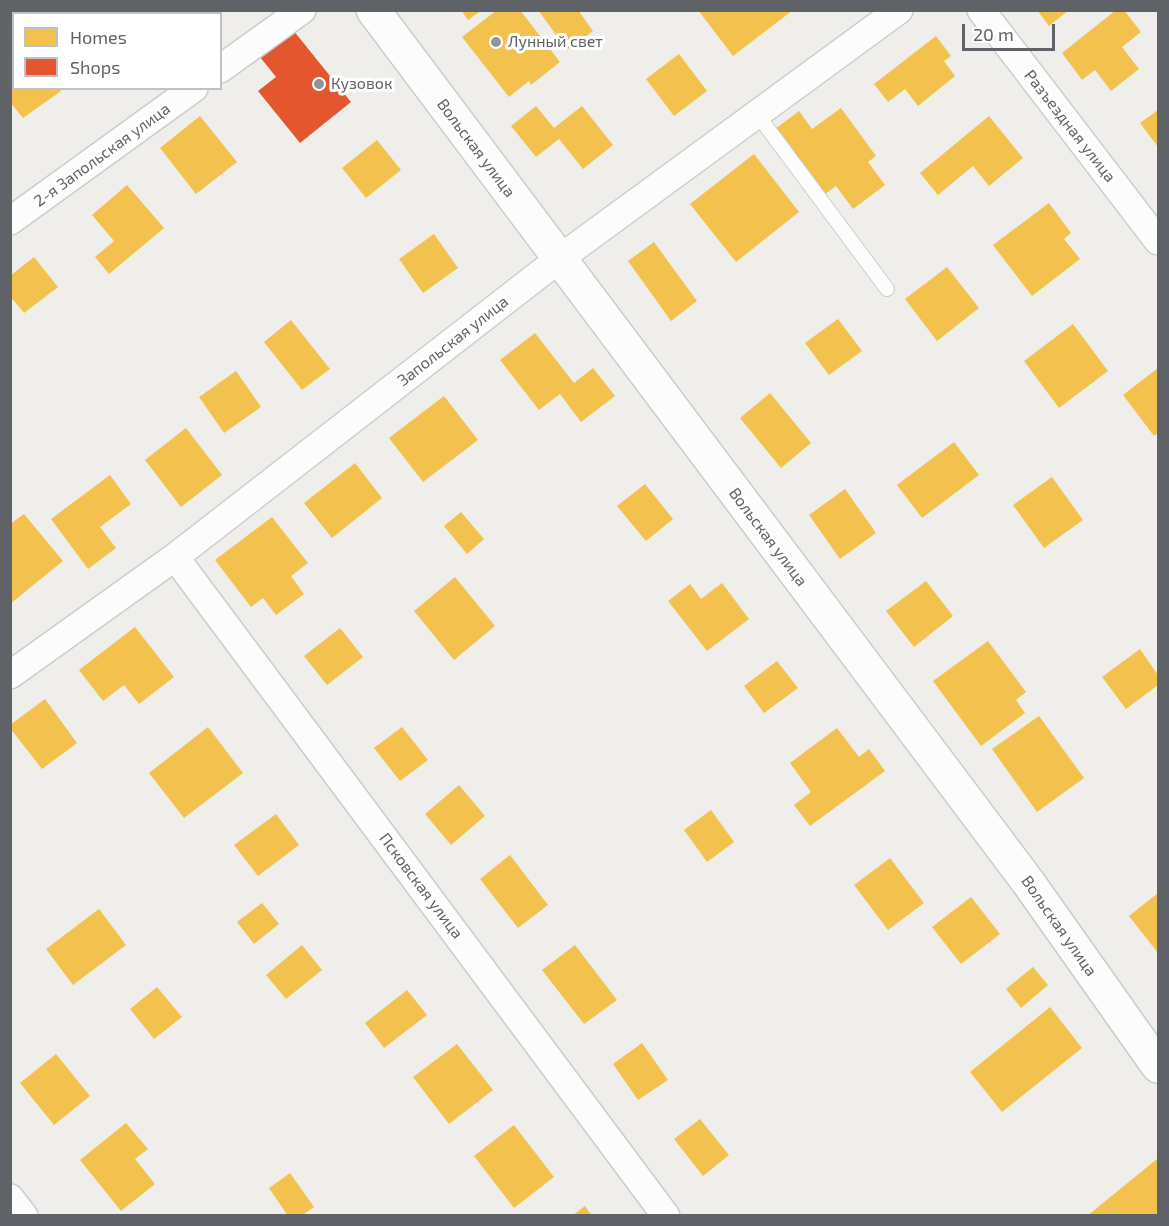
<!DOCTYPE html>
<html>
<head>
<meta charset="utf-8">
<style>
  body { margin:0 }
  #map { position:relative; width:1169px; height:1226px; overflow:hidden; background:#efeeea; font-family:"Exo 2",sans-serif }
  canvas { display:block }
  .frame { position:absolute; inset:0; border:12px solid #5f6368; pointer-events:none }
  .legend { position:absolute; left:12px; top:12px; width:210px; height:78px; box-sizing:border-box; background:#fff; border:2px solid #bfc1c3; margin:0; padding:8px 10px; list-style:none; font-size:18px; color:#5f6368 }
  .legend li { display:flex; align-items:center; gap:12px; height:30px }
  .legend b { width:30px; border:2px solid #bfc1c3 }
  .scale { position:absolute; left:962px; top:24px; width:93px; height:27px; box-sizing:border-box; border:3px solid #5f6368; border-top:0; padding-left:8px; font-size:18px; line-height:21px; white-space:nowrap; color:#5f6368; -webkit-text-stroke:4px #fff; paint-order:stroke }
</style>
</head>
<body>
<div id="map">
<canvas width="1169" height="1226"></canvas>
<div class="frame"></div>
<ul class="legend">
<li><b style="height:16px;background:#f2c14e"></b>Homes</li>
<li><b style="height:16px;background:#e4572e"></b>Shops</li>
</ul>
<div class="scale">20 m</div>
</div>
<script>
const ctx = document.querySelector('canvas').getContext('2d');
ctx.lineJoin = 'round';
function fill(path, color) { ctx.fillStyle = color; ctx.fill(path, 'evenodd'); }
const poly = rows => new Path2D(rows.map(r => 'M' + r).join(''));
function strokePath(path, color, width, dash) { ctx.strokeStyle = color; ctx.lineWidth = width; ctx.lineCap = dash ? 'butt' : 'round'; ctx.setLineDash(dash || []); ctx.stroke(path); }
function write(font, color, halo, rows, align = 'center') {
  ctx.font = font + ' "Exo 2",sans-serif'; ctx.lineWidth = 6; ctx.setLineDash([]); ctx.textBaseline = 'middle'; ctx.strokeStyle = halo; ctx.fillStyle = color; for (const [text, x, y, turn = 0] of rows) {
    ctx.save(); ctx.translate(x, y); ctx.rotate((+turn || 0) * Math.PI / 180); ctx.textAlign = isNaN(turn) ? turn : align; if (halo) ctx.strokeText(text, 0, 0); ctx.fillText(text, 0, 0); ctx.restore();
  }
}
fill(poly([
  [108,10,126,10,129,14,104,14],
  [461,10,482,10,468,20],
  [497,10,520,10,560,62,531,85,529,81,509,97,462,37],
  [538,10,578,10,593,31,567,50],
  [698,10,793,10,733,56],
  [1037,10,1069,10,1049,26],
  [1116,10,1124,10,1141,32,1122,47,1139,69,1111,91,1095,70,1082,80,1062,53],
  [936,36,951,56,944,61,955,76,918,106,905,89,888,102,874,84],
  [679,54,707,91,674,116,646,79],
  [14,82,14,88,60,88,61,91,23,118,10,102,10,84],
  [536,106,554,128,582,106,613,145,583,169,559,139,536,157,511,126],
  [841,108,876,156,868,162,885,185,853,209,836,186,824,195,775,129,799,111,812,129],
  [1158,110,1158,147,1140,123],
  [200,116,237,162,196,194,160,148],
  [989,116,1023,158,989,186,973,166,938,195,920,173],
  [377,140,401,170,366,198,342,168],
  [754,154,799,212,736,262,690,204],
  [127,185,164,228,109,274,95,257,114,241,92,215],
  [1049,203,1071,233,1064,239,1080,259,1032,296,993,245],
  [434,234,458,268,423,293,399,259],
  [654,242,697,301,671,321,628,261],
  [34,257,58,287,24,313,10,296,10,276],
  [947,267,979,308,937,341,905,299],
  [838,319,862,351,829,375,805,343],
  [291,320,330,369,302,390,264,342],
  [1073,324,1108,371,1059,408,1024,361],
  [535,333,574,383,593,368,615,396,581,422,560,394,539,410,500,360],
  [1158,368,1158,433,1154,436,1123,395],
  [236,371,261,407,224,433,199,397],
  [770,393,811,443,781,468,740,418],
  [444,396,478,440,423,482,389,438],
  [186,428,222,475,181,507,145,460],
  [954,442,979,475,922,518,897,485],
  [355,463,382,498,332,538,304,503],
  [110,475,131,504,100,527,116,548,88,569,51,519],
  [1052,477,1083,520,1044,548,1013,505],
  [645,484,673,519,646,541,617,506],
  [845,489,876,533,840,559,809,515],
  [461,512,484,539,467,554,444,526],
  [24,514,63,561,10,604,10,524],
  [272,517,308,563,291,576,304,594,276,615,263,598,251,607,215,560],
  [455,577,495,626,454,660,414,611],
  [926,581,953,616,914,647,886,611],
  [722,583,749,619,707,651,668,601,690,584,701,599],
  [135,627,174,677,139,704,124,685,103,701,79,670],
  [340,628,363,657,327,685,304,656],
  [988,641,1026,692,1016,700,1025,713,981,746,933,681],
  [1140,649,1158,675,1158,685,1126,709,1102,677],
  [777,661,798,688,764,713,744,686],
  [45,699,77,743,42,769,10,728,10,725],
  [1039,716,1084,778,1037,812,992,749],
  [208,727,243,773,184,818,149,773],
  [402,727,428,760,400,781,374,748],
  [837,728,859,757,869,749,885,771,810,826,794,805,811,792,790,763],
  [459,785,485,816,451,845,425,814],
  [711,810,734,842,707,862,684,830],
  [276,814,299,845,258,876,234,845],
  [510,855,548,905,518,928,480,879],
  [890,858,924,903,888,930,854,885],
  [1158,893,1158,953,1129,916],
  [971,897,1000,934,961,964,932,927],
  [262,903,279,924,254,944,237,922],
  [99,909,126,945,73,985,46,949],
  [302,945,322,970,286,999,266,975],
  [575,945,617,1000,584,1024,542,970],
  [1033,967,1048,985,1021,1008,1006,989],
  [157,987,182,1017,154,1039,130,1009],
  [407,990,427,1015,384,1048,365,1023],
  [1050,1007,1082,1048,1002,1112,970,1072],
  [642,1043,668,1080,638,1100,613,1064],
  [457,1044,493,1090,449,1124,413,1077],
  [56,1054,90,1096,54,1125,20,1083],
  [700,1119,729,1155,703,1176,674,1139],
  [126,1123,148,1149,135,1159,155,1184,121,1211,80,1160],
  [514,1125,554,1177,514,1208,474,1156],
  [1157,1159,1158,1161,1158,1216,1087,1216],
  [290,1173,314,1207,301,1216,288,1216,269,1188],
  [585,1206,592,1216,572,1216]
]), '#f2c14e');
fill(poly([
  [293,30,351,102,300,143,258,91,276,77,260,57]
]), '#e4572e');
const lane = poly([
  [757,114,887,289]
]);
const street = poly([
  [981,10,1158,241],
  [220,69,302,10],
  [10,221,194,88],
  [175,557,666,1216],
  [10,675,175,557,559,259,899,10],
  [10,1198,24,1216]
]);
const secondary = poly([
  [373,10,1028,882,1158,1066]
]);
strokePath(lane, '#cbcccc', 16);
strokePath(street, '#cbcccc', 30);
strokePath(secondary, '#cacacb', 36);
strokePath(lane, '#fdfcfc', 14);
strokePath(street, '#fdfcfc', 27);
strokePath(secondary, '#fdfcfc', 33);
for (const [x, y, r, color] of [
  [496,42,6,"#919496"],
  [319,84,6,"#919496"]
]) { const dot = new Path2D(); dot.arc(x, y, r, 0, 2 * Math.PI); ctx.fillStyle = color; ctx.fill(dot); strokePath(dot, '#fff', 2); }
write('16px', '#5f6368', '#fff', [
  ["Лунный свет",508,42],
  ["Кузовок",331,84]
], 'left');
write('16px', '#5f6368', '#fff', [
  ["Разъездная улица",1070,126,52],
  ["Вольская улица",476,148,53],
  ["2-я Запольская улица",102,155,-36],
  ["Запольская улица",453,341,-38],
  ["Вольская улица",768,537,53],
  ["Псковская улица",421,886,53],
  ["Вольская улица",1059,926,55]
]);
</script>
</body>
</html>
